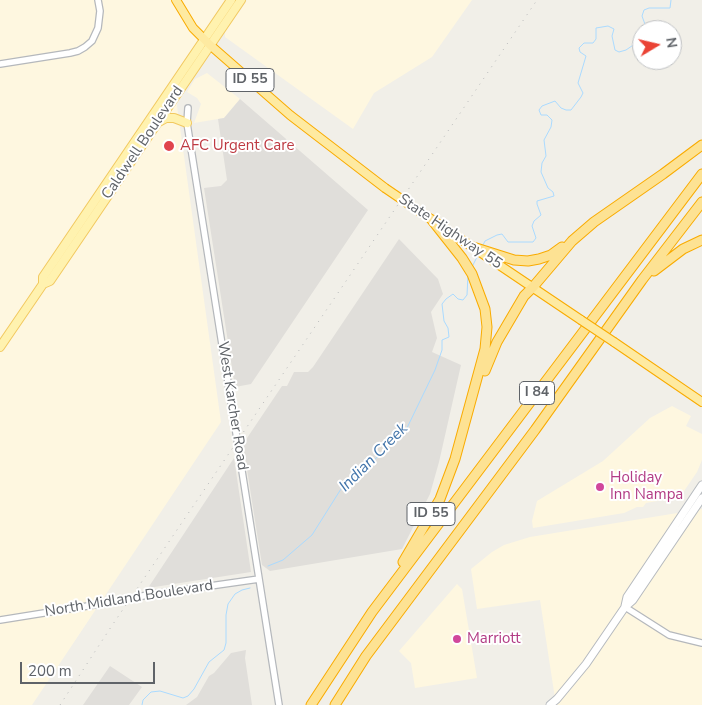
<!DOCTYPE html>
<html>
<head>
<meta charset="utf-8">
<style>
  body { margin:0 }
  #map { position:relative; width:702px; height:705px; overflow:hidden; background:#f1efe8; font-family:"Nunito Sans",sans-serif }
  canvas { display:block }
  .north { position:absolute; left:632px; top:20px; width:50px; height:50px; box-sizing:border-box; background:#fff; border:1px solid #bfc1c3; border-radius:50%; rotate:81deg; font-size:14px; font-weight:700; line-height:20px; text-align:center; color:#5f6368 }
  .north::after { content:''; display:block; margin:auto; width:18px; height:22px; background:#ea4335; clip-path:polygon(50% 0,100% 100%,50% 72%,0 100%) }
  .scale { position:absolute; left:20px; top:662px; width:135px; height:22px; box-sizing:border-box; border:2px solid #5f6368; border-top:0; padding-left:6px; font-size:15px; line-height:18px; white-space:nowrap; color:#5f6368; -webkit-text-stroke:4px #fff; paint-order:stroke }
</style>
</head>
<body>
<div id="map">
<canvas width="702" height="705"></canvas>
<div class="north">N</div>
<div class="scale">200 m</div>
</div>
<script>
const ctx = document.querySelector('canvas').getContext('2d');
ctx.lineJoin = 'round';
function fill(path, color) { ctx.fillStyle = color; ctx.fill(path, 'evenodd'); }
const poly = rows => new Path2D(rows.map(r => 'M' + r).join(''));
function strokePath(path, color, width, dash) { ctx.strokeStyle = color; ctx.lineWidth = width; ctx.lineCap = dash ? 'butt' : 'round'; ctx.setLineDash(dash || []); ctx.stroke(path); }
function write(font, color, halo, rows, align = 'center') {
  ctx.font = font + ' "Nunito Sans",sans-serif'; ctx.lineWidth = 4; ctx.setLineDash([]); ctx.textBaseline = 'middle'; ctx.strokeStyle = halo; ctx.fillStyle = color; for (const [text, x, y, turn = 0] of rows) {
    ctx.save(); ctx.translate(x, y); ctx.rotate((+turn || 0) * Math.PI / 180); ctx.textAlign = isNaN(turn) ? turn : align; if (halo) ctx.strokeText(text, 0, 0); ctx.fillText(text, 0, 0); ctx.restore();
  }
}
fill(poly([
  [0,0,225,0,173,77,221,422,32,705,0,705],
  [247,0,472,0,432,57,374,93,353,129,225,37,225,30,234,15,240,11],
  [207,73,240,99,224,118,194,123,201,104,197,98,187,92,195,79],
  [672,406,691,416,686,426,702,434,702,460,697,472,680,497,646,503,643,507,637,507,624,513,533,528,532,521,537,501,603,461,650,418],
  [702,509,702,705,556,705,540,600,477,609,471,569,492,552,504,545,530,537],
  [457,584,462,589,477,678,415,688,411,663,399,651]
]), '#fef7e0');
fill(poly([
  [240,99,368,210,251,384,235,387,204,188,221,186,227,180,218,119,224,118],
  [399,239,438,279,443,294,431,312,437,338,432,352,461,365,439,462,430,494,402,549,270,571,262,565,243,444,282,386,287,386,294,372,308,372,313,367],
  [234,458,251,572,148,588],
  [246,650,245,658,252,705,186,705,197,697,209,676,214,673,231,653],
  [110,666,142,687,129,705,83,705]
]), '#e0deda');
strokePath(poly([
  [647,30,642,16,644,10,649,8,670,8,671,0],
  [483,245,485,241,497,235,502,234,508,242,533,242,536,238,532,226,534,221,541,215,537,204,537,201,554,196,553,192,548,188,541,172,542,163,546,156,544,140,551,127,552,120,547,115,541,115,539,110,542,106,555,101,561,108,566,110,571,110,581,97,583,93,578,83,586,56,580,52,579,48,584,43,593,43,596,39,596,28,608,26,614,29,612,36,615,50,619,52,626,50,642,39],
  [472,267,478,255],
  [268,566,283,560,312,535,346,481,357,476,406,430,435,370,442,350,442,340,449,337,448,328,444,321,442,304,446,299,453,294,458,299,463,300,467,295,468,275],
  [142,705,143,700,151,692,160,691,183,698,188,696,194,689,209,662,224,650,226,643,226,615,228,604,235,594,242,590,250,588]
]), '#aadaff', 1);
const tertiary = poly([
  [0,64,70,53,78,51,85,47,92,41,98,28,100,11,98,0],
  [188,108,187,123,279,705],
  [625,607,669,635,702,643],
  [0,620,125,600,147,595,259,579]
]);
const secondary = poly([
  [625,606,627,597,702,485],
  [550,705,557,699,586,664,625,607,633,600,702,498]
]);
const primary = poly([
  [159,122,166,118,174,118,187,123],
  [43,284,43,277,231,0],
  [0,347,43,284,50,281,241,0]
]);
const trunk = poly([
  [176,0,193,28,210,45,290,115,385,188],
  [410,205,581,320],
  [614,342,702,402]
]);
const motorway = poly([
  [473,247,514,260,528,261,539,259,551,255,562,247],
  [654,271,683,249,702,240],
  [485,371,497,342,524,296,533,287,572,241,594,222,663,174,702,145],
  [403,562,440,499,455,459,485,349,487,327,485,309,472,274,462,258,432,220],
  [311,705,372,612,702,174],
  [335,705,366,656,535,430,642,280,702,202]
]);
strokePath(tertiary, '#b5b8bc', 8);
strokePath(secondary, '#b6babf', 9);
strokePath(primary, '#f2c960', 10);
strokePath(trunk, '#f9ab00', 10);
strokePath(motorway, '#f9ab00', 11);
strokePath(tertiary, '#fff', 5.5);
strokePath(secondary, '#fff', 7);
strokePath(primary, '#fff2af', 8);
strokePath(trunk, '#feeaa1', 8);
strokePath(motorway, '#fde293', 9);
strokePath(poly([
  [60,705,111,627,537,0]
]), '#b6b7b8', 1, [1, 6]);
const trunkBridge = poly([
  [385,188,410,205],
  [581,320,614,342]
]);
strokePath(trunkBridge, '#f9ab00', 10, []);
strokePath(trunkBridge, '#feeaa1', 8);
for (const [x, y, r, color] of [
  [169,146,6,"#e0444e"],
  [600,487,5,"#d1479c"],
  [457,639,5,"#d1479c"]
]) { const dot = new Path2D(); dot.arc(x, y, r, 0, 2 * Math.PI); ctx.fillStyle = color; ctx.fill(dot); strokePath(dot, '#fff', 2); }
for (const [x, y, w] of [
  [250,80,48],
  [537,393,35],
  [431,514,48]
]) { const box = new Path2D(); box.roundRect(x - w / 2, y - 11.5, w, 23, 4); ctx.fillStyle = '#fff'; ctx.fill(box); strokePath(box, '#5f6368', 1); }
write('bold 14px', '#5f6368', null, [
  ["ID 55",250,80],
  ["I 84",537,393],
  ["ID 55",431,514]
]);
write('15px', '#5f6368', '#fff', [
  ["Caldwell Boulevard",143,143,-56],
  ["State Highway 55",450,232,34],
  ["West Karcher Road",232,406,81],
  ["North Midland Boulevard",129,599,-9]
]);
write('15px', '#be3a42', '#fff', [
  ["AFC Urgent Care",180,146]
], 'left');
write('15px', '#b23c85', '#fff', [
  ["Holiday",610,478],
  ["Inn Nampa",610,495],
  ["Marriott",467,639]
], 'left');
write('italic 16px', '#4174aa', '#fff', [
  ["Indian Creek",374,458,-45]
]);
</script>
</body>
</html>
